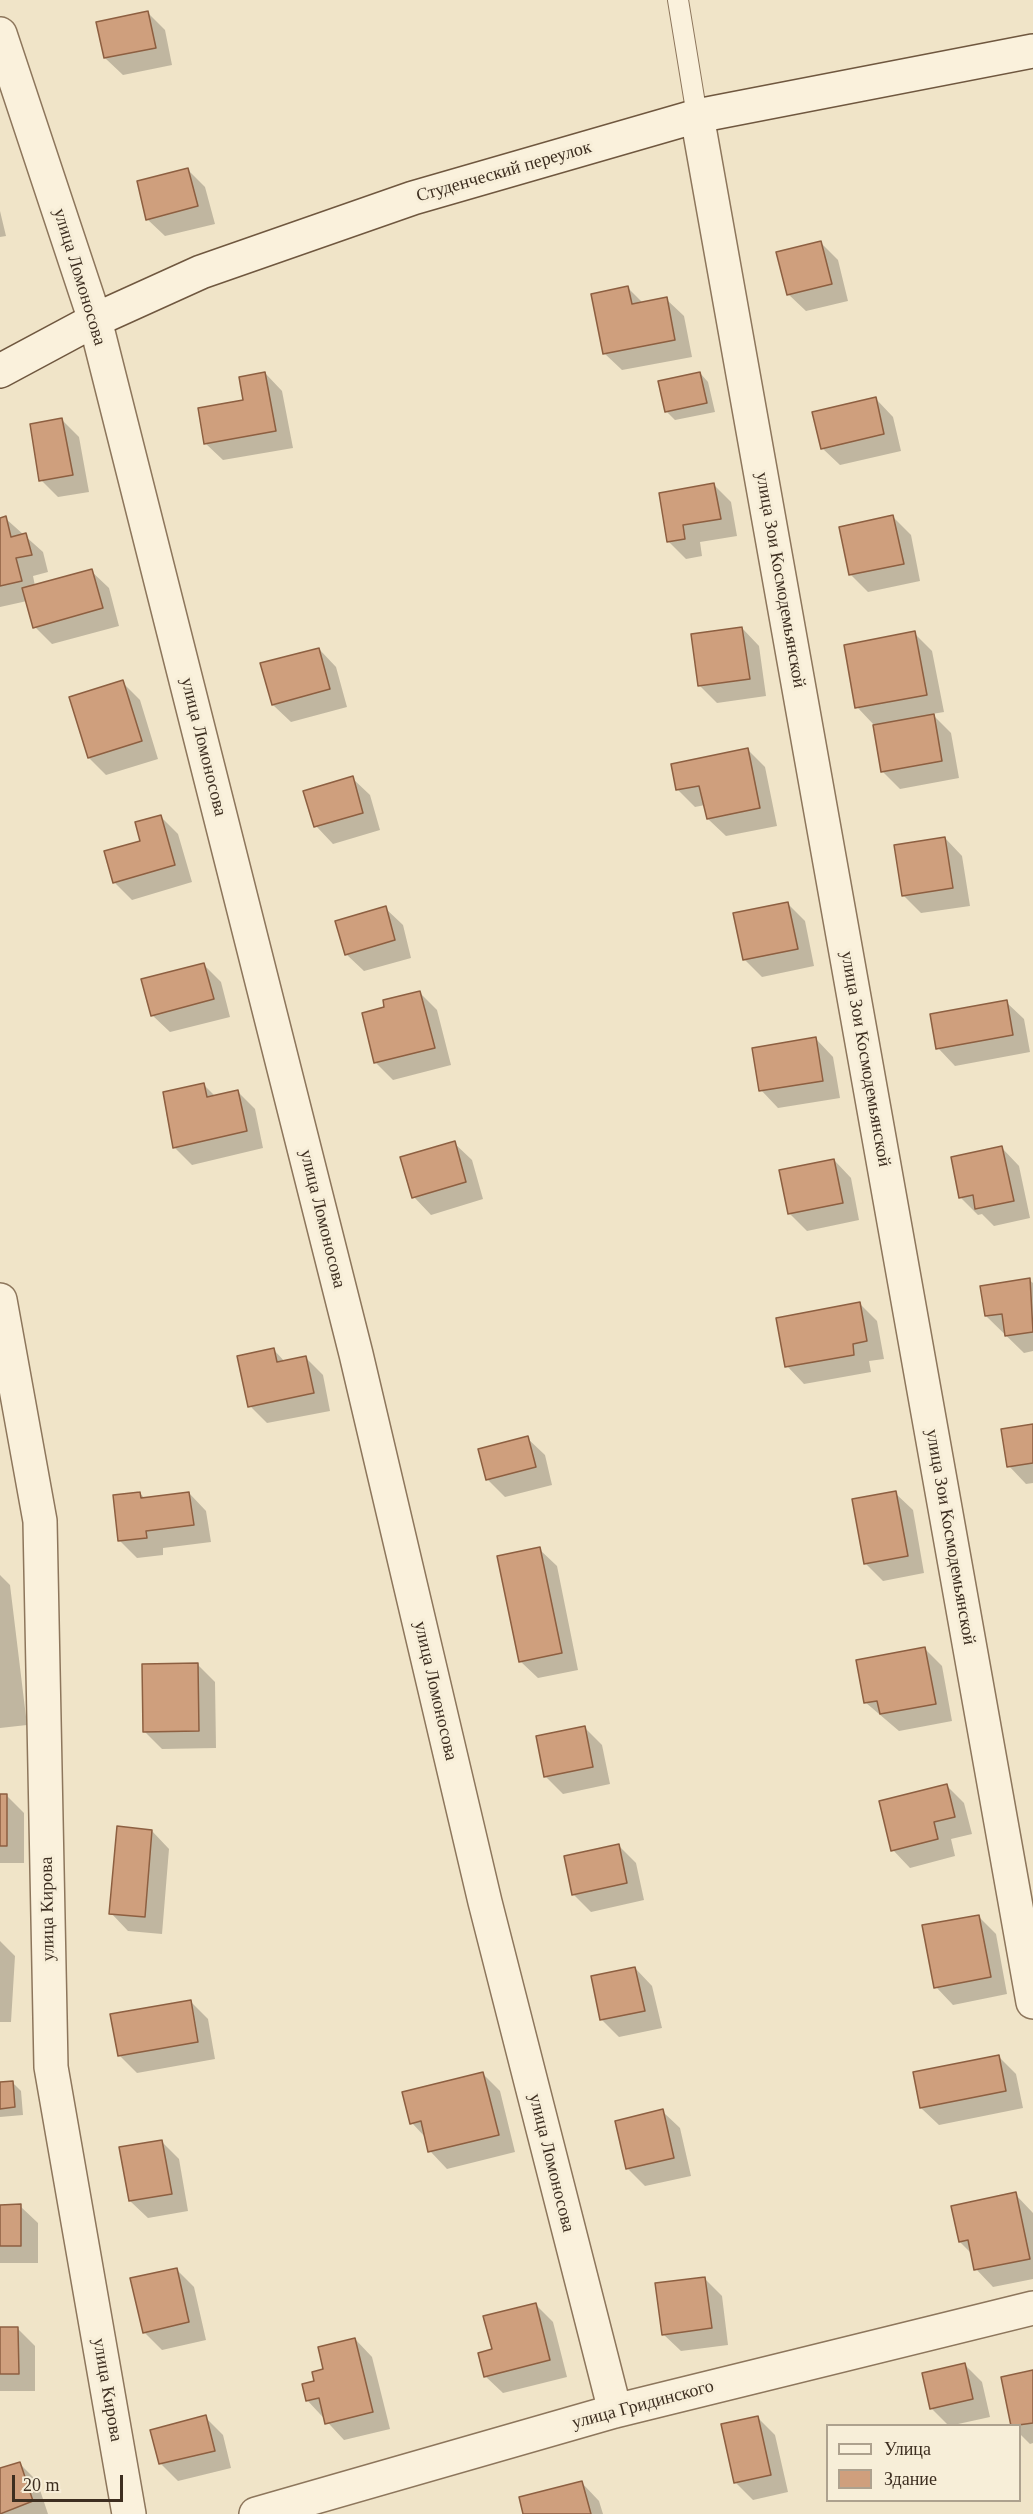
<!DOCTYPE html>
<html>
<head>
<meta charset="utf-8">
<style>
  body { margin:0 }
  #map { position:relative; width:1033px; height:2514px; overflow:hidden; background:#f0e4c8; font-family:Georgia,serif }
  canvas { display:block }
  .legend { position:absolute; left:826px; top:2424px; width:195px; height:78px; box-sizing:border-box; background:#f7eed8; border:2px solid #ada18e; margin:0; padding:8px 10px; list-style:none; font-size:18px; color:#3d2e20 }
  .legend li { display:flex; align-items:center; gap:12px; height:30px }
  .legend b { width:30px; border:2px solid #ada18e }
  .scale { position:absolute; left:12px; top:2475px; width:111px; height:27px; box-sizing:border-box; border:3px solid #3d2e20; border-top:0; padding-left:8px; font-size:18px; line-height:21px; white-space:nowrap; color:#3d2e20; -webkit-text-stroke:4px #f7eed8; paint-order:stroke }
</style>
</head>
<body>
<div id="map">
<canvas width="1033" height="2514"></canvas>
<ul class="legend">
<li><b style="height:8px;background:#faf1dc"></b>Улица</li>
<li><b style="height:16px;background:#cf9f7d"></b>Здание</li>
</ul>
<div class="scale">20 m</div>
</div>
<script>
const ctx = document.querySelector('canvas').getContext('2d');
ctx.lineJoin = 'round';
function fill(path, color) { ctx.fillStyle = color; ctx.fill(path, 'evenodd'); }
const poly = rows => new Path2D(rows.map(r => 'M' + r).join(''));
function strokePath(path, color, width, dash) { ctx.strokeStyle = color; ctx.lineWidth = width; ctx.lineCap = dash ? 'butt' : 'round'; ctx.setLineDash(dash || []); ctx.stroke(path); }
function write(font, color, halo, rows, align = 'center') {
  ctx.font = font + ' Georgia,serif'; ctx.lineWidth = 6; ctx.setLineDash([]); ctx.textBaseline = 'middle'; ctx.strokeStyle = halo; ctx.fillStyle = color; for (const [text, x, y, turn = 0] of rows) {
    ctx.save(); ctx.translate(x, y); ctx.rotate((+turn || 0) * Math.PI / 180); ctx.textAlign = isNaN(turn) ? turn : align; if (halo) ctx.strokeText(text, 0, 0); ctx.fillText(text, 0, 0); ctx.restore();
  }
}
fill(poly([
  [148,13,165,30,172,65,123,75,105,58],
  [188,170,205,187,215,224,165,236,147,219],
  [0,211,6,236,0,237],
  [820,242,838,260,848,301,806,311,788,294],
  [628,288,643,303,666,299,684,316,692,357,622,370,604,353],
  [265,373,282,391,293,448,223,460,205,443,245,401],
  [700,373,708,382,715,412,675,420,666,411],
  [876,399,893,417,901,451,840,465,822,448],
  [62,420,79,437,89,492,58,497,41,480],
  [714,485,731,502,737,536,700,542,702,556,686,559,669,542],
  [893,517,911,535,920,581,868,592,851,575],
  [5,518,43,552,48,572,33,576,35,586,91,571,109,588,119,626,52,644,35,627,27,601,0,607,0,519],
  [742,628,759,646,766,696,717,703,700,686],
  [914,633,932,651,944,712,932,714,951,733,959,778,900,789,883,772,874,725,857,707],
  [319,649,336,667,347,707,291,722,273,705],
  [122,682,140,700,158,759,106,775,89,758],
  [748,750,765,767,777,826,726,836,708,819,705,805,695,807,678,790],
  [352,778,370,795,380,830,333,844,316,826],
  [160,816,178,834,192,882,132,900,114,882],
  [945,838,962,856,970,906,921,913,904,896],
  [788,904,805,921,814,966,762,977,744,959],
  [385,908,403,925,411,958,364,971,346,954],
  [204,965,221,982,230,1017,170,1032,152,1015],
  [420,993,437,1010,451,1065,393,1080,375,1062,386,1008],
  [1006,1002,1024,1019,1030,1052,955,1066,938,1048],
  [816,1039,833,1057,840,1098,778,1108,761,1090],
  [204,1085,215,1096,237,1091,255,1109,263,1148,192,1165,174,1147,166,1112],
  [454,1143,472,1160,483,1199,431,1215,414,1197],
  [1002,1148,1019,1166,1030,1218,994,1226,982,1214,978,1215,960,1197],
  [834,1160,851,1178,859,1220,807,1231,789,1213],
  [1029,1280,1033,1283,1033,1351,1024,1353,986,1316],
  [860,1304,877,1321,884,1359,869,1361,871,1372,804,1384,787,1366],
  [274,1350,285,1362,305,1357,323,1375,330,1411,267,1423,250,1406],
  [1033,1425,1033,1483,1026,1484,1009,1466],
  [527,1438,545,1455,552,1485,505,1497,487,1479],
  [140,1493,145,1499,189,1493,206,1511,211,1542,163,1548,163,1555,137,1558,120,1541],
  [895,1493,913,1510,924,1573,883,1581,865,1563],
  [539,1549,557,1566,578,1670,538,1678,520,1661],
  [0,1575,10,1585,27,1725,0,1728],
  [925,1649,942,1666,952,1721,899,1731,865,1702],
  [197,1664,215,1682,216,1748,162,1749,144,1731],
  [584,1727,602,1745,610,1784,563,1794,545,1776],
  [946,1785,964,1803,972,1834,951,1839,955,1856,910,1868,893,1850],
  [0,1795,6,1795,24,1813,24,1863,0,1863],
  [152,1831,169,1849,162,1934,128,1931,111,1913],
  [618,1845,636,1863,644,1900,591,1912,574,1895],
  [978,1916,996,1934,1007,1994,953,2005,936,1987],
  [0,1941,15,1956,11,2022,0,2022],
  [635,1968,652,1986,662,2028,619,2037,602,2020],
  [190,2001,208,2019,215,2059,137,2073,119,2055],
  [998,2056,1016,2074,1023,2108,939,2125,921,2108],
  [482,2073,500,2091,515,2152,447,2169,430,2151,426,2138,412,2123],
  [13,2083,21,2091,23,2115,0,2117,0,2084],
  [662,2111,680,2128,691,2176,645,2186,628,2169],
  [161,2141,179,2159,188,2211,148,2218,130,2201],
  [1015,2194,1033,2213,1033,2279,993,2287,976,2269,972,2254,960,2242],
  [0,2206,20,2206,38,2223,38,2263,0,2263],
  [176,2269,194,2287,206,2340,162,2350,144,2332],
  [704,2278,722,2296,728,2345,681,2351,663,2334],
  [535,2304,553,2322,567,2377,503,2393,485,2376,494,2350],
  [0,2329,18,2329,35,2346,35,2391,0,2391],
  [355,2339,372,2357,390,2429,344,2440,307,2400,325,2370],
  [965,2365,982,2382,990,2417,949,2426,931,2408],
  [1033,2372,1033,2443,1030,2444,1020,2434,1020,2426,1012,2426],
  [205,2417,223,2435,231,2468,178,2481,161,2464,152,2431],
  [758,2418,775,2435,788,2492,753,2500,735,2482],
  [19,2463,37,2481,48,2514,0,2514,0,2469],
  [582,2483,599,2501,603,2514,525,2514]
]), '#0003');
const building = poly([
  [148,11,156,48,104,58,96,22,148,11],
  [188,168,198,206,146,220,137,181,188,168],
  [821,241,832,284,787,295,776,252,821,241],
  [628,286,632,304,667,297,675,340,603,354,591,294,628,286],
  [265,372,276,431,204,444,198,408,243,400,239,377,265,372],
  [700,372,707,403,665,412,658,381,700,372],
  [876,397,884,434,821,449,812,412,876,397],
  [62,418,73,475,39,481,30,424,62,418],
  [714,483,721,519,683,525,685,539,667,542,659,493,714,483],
  [893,515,904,564,849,575,839,527,893,515],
  [6,516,11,537,26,533,32,555,16,558,22,581,0,586,0,518,6,516],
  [92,569,103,608,33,628,22,588,92,569],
  [742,627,750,679,698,686,691,634,742,627],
  [915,631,927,695,855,708,844,645,915,631],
  [319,648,330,689,272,705,260,663,319,648],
  [123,680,142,741,88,758,69,697,123,680],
  [934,714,942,761,881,772,873,725,934,714],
  [748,748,760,808,707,819,699,786,676,790,671,764,748,748],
  [353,776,363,813,314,827,303,791,353,776],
  [161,815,175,865,113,883,104,851,140,841,135,822,161,815],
  [945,837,953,888,902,896,894,845,945,837],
  [788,902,798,949,743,960,733,913,788,902],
  [386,906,395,940,345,955,335,921,386,906],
  [204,963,214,999,151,1016,141,979,204,963],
  [420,991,435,1048,374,1063,362,1013,384,1007,383,1000,420,991],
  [1007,1000,1013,1035,936,1049,930,1014,1007,1000],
  [816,1037,823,1081,759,1091,752,1048,816,1037],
  [204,1083,207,1097,238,1090,247,1131,173,1148,163,1092,204,1083],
  [455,1141,466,1182,412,1198,400,1157,455,1141],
  [1002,1146,1014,1201,975,1209,973,1195,959,1198,951,1157,1002,1146],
  [834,1159,843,1203,788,1214,779,1170,834,1159],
  [1030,1278,1033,1332,1005,1336,1002,1314,985,1316,980,1286,1030,1278],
  [860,1302,867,1341,853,1344,854,1355,785,1367,776,1318,860,1302],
  [274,1348,277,1362,306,1356,314,1393,248,1407,237,1356,274,1348],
  [1033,1424,1033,1463,1007,1467,1001,1429,1033,1424],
  [528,1436,536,1467,486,1480,478,1449,528,1436],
  [896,1491,908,1556,864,1564,852,1499,896,1491],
  [140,1492,141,1498,189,1492,194,1525,146,1531,147,1538,118,1541,113,1495,140,1492],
  [540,1547,562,1653,519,1662,497,1556,540,1547],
  [925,1647,936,1704,880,1714,877,1701,864,1703,856,1660,925,1647],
  [198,1663,199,1731,143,1732,142,1664,198,1663],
  [585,1726,593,1767,544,1777,536,1736,585,1726],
  [947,1784,955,1817,934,1822,938,1839,891,1851,879,1801,947,1784],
  [0,1794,7,1794,7,1846,0,1846,0,1794],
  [117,1826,152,1830,145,1917,109,1914,117,1826],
  [619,1844,627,1883,572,1895,564,1856,619,1844],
  [979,1915,991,1977,934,1988,922,1925,979,1915],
  [635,1967,645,2011,600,2020,591,1976,635,1967],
  [191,2000,198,2042,118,2056,110,2014,191,2000],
  [999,2055,1006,2091,920,2108,913,2072,999,2055],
  [483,2072,499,2135,428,2152,421,2121,410,2124,402,2092,483,2072],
  [13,2081,15,2107,0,2109,0,2082,13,2081],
  [663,2109,674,2158,626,2169,615,2121,663,2109],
  [162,2140,172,2194,129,2201,119,2147,162,2140],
  [1016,2192,1030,2259,974,2270,968,2240,959,2242,951,2206,1016,2192],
  [21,2204,21,2246,0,2246,0,2205,21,2204],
  [177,2268,189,2322,143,2333,130,2278,177,2268],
  [705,2277,712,2328,662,2335,655,2283,705,2277],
  [536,2303,550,2360,484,2377,478,2353,492,2349,483,2316,536,2303],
  [0,2327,18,2327,19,2374,0,2374,0,2327],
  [355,2338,373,2412,325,2424,319,2398,306,2401,302,2384,314,2381,312,2372,323,2369,318,2347,355,2338],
  [965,2363,973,2399,930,2409,922,2373,965,2363],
  [1033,2370,1033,2423,1011,2426,1001,2377,1033,2370],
  [206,2415,215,2451,159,2464,150,2430,206,2415],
  [758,2416,771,2475,734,2483,721,2424,758,2416],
  [20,2462,33,2501,0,2514,0,2468,20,2462],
  [582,2481,591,2514,523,2514,519,2497,582,2481]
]);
fill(building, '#cf9f7d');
strokePath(building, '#8d5f41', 1.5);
const service = poly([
  [678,0,697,116]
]);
const minor = poly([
  [0,34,95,320,356,1354,485,1902,615,2411],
  [697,116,1033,2002],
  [0,1300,40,1521,51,2067,129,2514],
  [256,2514,615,2411,1033,2308]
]);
const secondary = poly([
  [0,371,95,320,201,272,413,198,697,116,1033,51]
]);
strokePath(service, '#8d765c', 22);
strokePath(minor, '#8d765c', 36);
strokePath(secondary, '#6f573f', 36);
strokePath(service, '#faf1dc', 20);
strokePath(minor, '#faf1dc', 33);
strokePath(secondary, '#faf1dc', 33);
write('18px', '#3d2e20', '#f7eed8', [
  ["Студенческий переулок",504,172,-16],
  ["улица Ломоносова",79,277,73],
  ["улица Зои Космодемьянской",780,580,80],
  ["улица Ломоносова",203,747,76],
  ["улица Зои Космодемьянской",865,1059,80],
  ["улица Ломоносова",322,1219,76],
  ["улица Зои Космодемьянской",950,1537,80],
  ["улица Ломоносова",435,1691,77],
  ["улица Кирова",48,1909,-91],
  ["улица Ломоносова",551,2163,76],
  ["улица Кирова",107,2390,80],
  ["улица Гридинского",643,2405,-15]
]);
</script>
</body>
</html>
